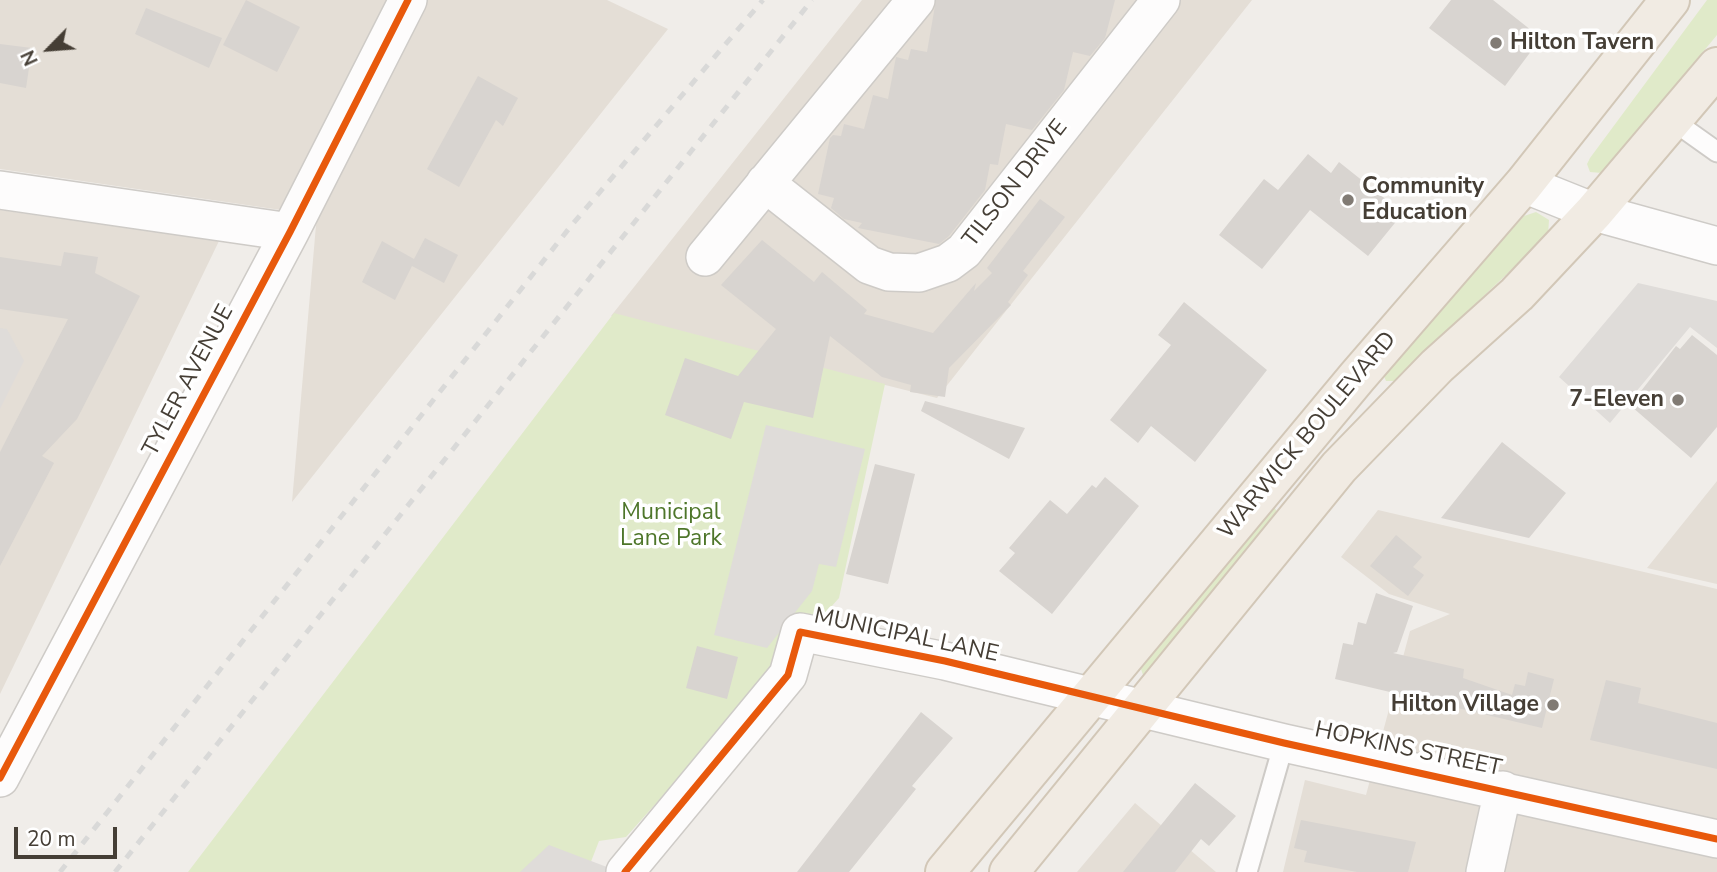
<!DOCTYPE html>
<html>
<head>
<meta charset="utf-8">
<style>
  body { margin:0 }
  #map { position:relative; width:1717px; height:872px; overflow:hidden; background:#f0ede9; font-family:"Nunito Sans",sans-serif }
  canvas { display:block }
  .north { position:absolute; left:14px; top:14px; width:70px; height:70px; -webkit-text-stroke:5px #fff; paint-order:stroke; rotate:245deg; font-size:19px; font-weight:700; line-height:28px; text-align:center; color:#453e35 }
  .north::after { content:''; display:block; margin:auto; width:24px; height:32px; background:#453e35; clip-path:polygon(50% 0,100% 100%,50% 72%,0 100%) }
  .scale { position:absolute; left:14px; top:827px; width:103px; height:32px; box-sizing:border-box; border:4px solid #453e35; border-top:0; padding-left:9px; font-size:21px; line-height:24px; white-space:nowrap; color:#453e35; -webkit-text-stroke:5px #fff; paint-order:stroke }
</style>
</head>
<body>
<div id="map">
<canvas width="1717" height="872"></canvas>
<div class="north">N</div>
<div class="scale">20 m</div>
</div>
<script>
const ctx = document.querySelector('canvas').getContext('2d');
ctx.lineJoin = 'round';
function fill(path, color) { ctx.fillStyle = color; ctx.fill(path, 'evenodd'); }
const poly = rows => new Path2D(rows.map(r => 'M' + r).join(''));
function strokePath(path, color, width, dash) { ctx.strokeStyle = color; ctx.lineWidth = width; ctx.lineCap = dash ? 'butt' : 'round'; ctx.setLineDash(dash || []); ctx.stroke(path); }
function write(font, color, halo, rows, align = 'center') {
  ctx.font = font + ' "Nunito Sans",sans-serif'; ctx.lineWidth = 7; ctx.setLineDash([]); ctx.textBaseline = 'middle'; ctx.strokeStyle = halo; ctx.fillStyle = color; for (const [text, x, y, turn = 0] of rows) {
    ctx.save(); ctx.translate(x, y); ctx.rotate((+turn || 0) * Math.PI / 180); ctx.textAlign = isNaN(turn) ? turn : align; if (halo) ctx.strokeText(text, 0, 0); ctx.fillText(text, 0, 0); ctx.restore();
  }
}
fill(poly([
  [0,0,387,0,281,210,0,169],
  [391,0,607,0,668,29,292,502,324,133],
  [862,0,1252,0,937,398,611,316],
  [0,210,219,241,0,694],
  [1717,481,1717,584,1647,568],
  [1378,510,1717,589,1717,872,1283,872,1305,780,1366,795,1410,631,1450,614,1389,594,1341,557],
  [1135,803,1216,872,1077,872]
]), '#e4ded6');
fill(poly([
  [1707,0,1717,0,1717,35,1602,173,1590,172,1587,164,1590,158],
  [1536,212,1549,220,1548,235,1394,381,1386,381,1383,374,1410,342,1524,216],
  [614,313,885,384,839,598,626,837,599,841,587,872,188,872],
  [1274,507,1278,513,1143,675,1141,669]
]), '#e0eac9');
fill(poly([
  [1638,283,1717,301,1717,348,1690,327,1610,423,1559,377],
  [0,328,7,329,24,361,0,409],
  [766,425,865,449,836,567,819,564,812,591,767,648,714,635],
  [549,845,620,872,520,872]
]), '#dfdcd9');
fill(poly([
  [246,0,300,27,277,72,223,45],
  [936,0,1115,0,1105,38,1090,56,1073,52,1064,90,1032,130,1006,124,998,165,990,164,985,190,949,236,939,244,858,228,862,223,844,219,831,208,834,198,818,194,830,138,833,135,841,136,844,124,864,129,873,95,888,99,896,57,908,60,911,49,927,52],
  [1451,0,1493,0,1541,38,1505,86,1429,28],
  [146,8,222,38,209,68,135,34],
  [0,44,32,48,26,88,0,83],
  [478,76,518,98,503,126,496,120,459,187,427,169],
  [1308,154,1331,173,1339,162,1403,213,1368,256,1310,210,1262,269,1219,235,1264,179,1278,190],
  [1040,199,1065,217,1023,271,1028,275,1008,302,1011,305,949,368,945,397,910,392,911,385,882,377,830,336,813,418,744,402,731,439,665,415,685,358,738,376,776,329,721,285,762,240,814,282,822,272,867,310,864,314,933,333,976,283,974,291,992,273,987,268],
  [425,238,458,255,444,283,412,266,395,300,362,282,382,241,414,259],
  [64,252,98,257,95,273,140,296,77,419,42,456,54,463,0,566,0,452,68,319,0,309,0,257,61,266],
  [1184,302,1267,370,1195,462,1151,426,1138,443,1110,420,1171,345,1158,335],
  [1692,335,1717,355,1717,427,1691,458,1632,407,1644,393,1641,391,1676,346,1680,349],
  [925,401,1025,428,1009,459,921,411],
  [1502,442,1566,493,1529,538,1441,518],
  [875,464,915,474,888,584,846,574],
  [1105,477,1139,506,1052,614,999,571,1015,553,1009,548,1050,500,1067,514,1092,485,1096,488],
  [1396,535,1422,557,1413,567,1424,575,1408,596,1370,566],
  [1376,593,1413,606,1397,652,1393,653,1464,669,1463,678,1512,695,1515,684,1525,686,1528,672,1554,679,1542,728,1335,679,1343,643,1353,645,1358,622,1366,624],
  [697,646,738,657,727,699,686,688],
  [1606,680,1641,688,1638,703,1717,723,1717,769,1590,740],
  [921,712,953,738,912,786,916,789,849,872,797,872],
  [1195,783,1236,816,1209,846,1201,839,1175,872,1123,872],
  [1301,820,1416,842,1408,872,1357,872,1304,862,1307,851,1294,848]
]), '#d8d4d0');
const service = poly([
  [1672,120,1717,152],
  [1247,872,1284,743]
]);
const minor = poly([
  [765,183,869,265,889,272,919,273,948,263,964,251,1161,0],
  [1524,184,1594,212,1717,246],
  [0,190,290,232],
  [705,257,916,0],
  [0,778,290,232,408,0],
  [625,872,788,675,800,632,945,661,1284,743,1717,839],
  [1485,872,1503,790]
]);
const primary = poly([
  [945,872,1357,377,1524,184,1670,0],
  [1009,872,1339,467,1437,366,1517,294,1594,212,1717,67]
]);
strokePath(service, '#cecbc7', 23);
strokePath(minor, '#cecbc7', 40);
strokePath(primary, '#d2c7b7', 42);
strokePath(service, '#fdfcfc', 19);
strokePath(minor, '#fdfcfc', 37);
strokePath(primary, '#f1ebe3', 38);
strokePath(poly([
  [60,872,571,226,763,0],
  [115,872,812,0]
]), '#d9d9d8', 5, [9, 9]);
strokePath(poly([
  [0,778,290,232,408,0],
  [625,872,788,675,800,632,945,661,1284,743,1717,839]
]), '#e8590c', 7);
for (const [x, y, r, color] of [
  [1496,43,7,"#817b74"],
  [1348,200,7,"#817b74"],
  [1678,400,7,"#817b74"],
  [1553,705,7,"#817b74"]
]) { const dot = new Path2D(); dot.arc(x, y, r, 0, 2 * Math.PI); ctx.fillStyle = color; ctx.fill(dot); strokePath(dot, '#fff', 2.5); }
write('bold 23px', '#453e35', '#fff', [
  ["Hilton Tavern",1510,43],
  ["Community",1362,187],
  ["Education",1362,213],
  ["7-Eleven",1664,400,"right"],
  ["Hilton Village",1539,705,"right"]
], 'left');
write('23px', '#453e35', '#fff', [
  ["TILSON DRIVE",1016,184,-52],
  ["TYLER AVENUE",189,381,-62],
  ["WARWICK BOULEVARD",1308,436,-50],
  ["MUNICIPAL LANE",906,636,12],
  ["HOPKINS STREET",1408,750,12]
]);
write('23px', '#4e762a', '#fff', [
  ["Municipal",671,513],
  ["Lane Park",671,539]
]);
</script>
</body>
</html>
